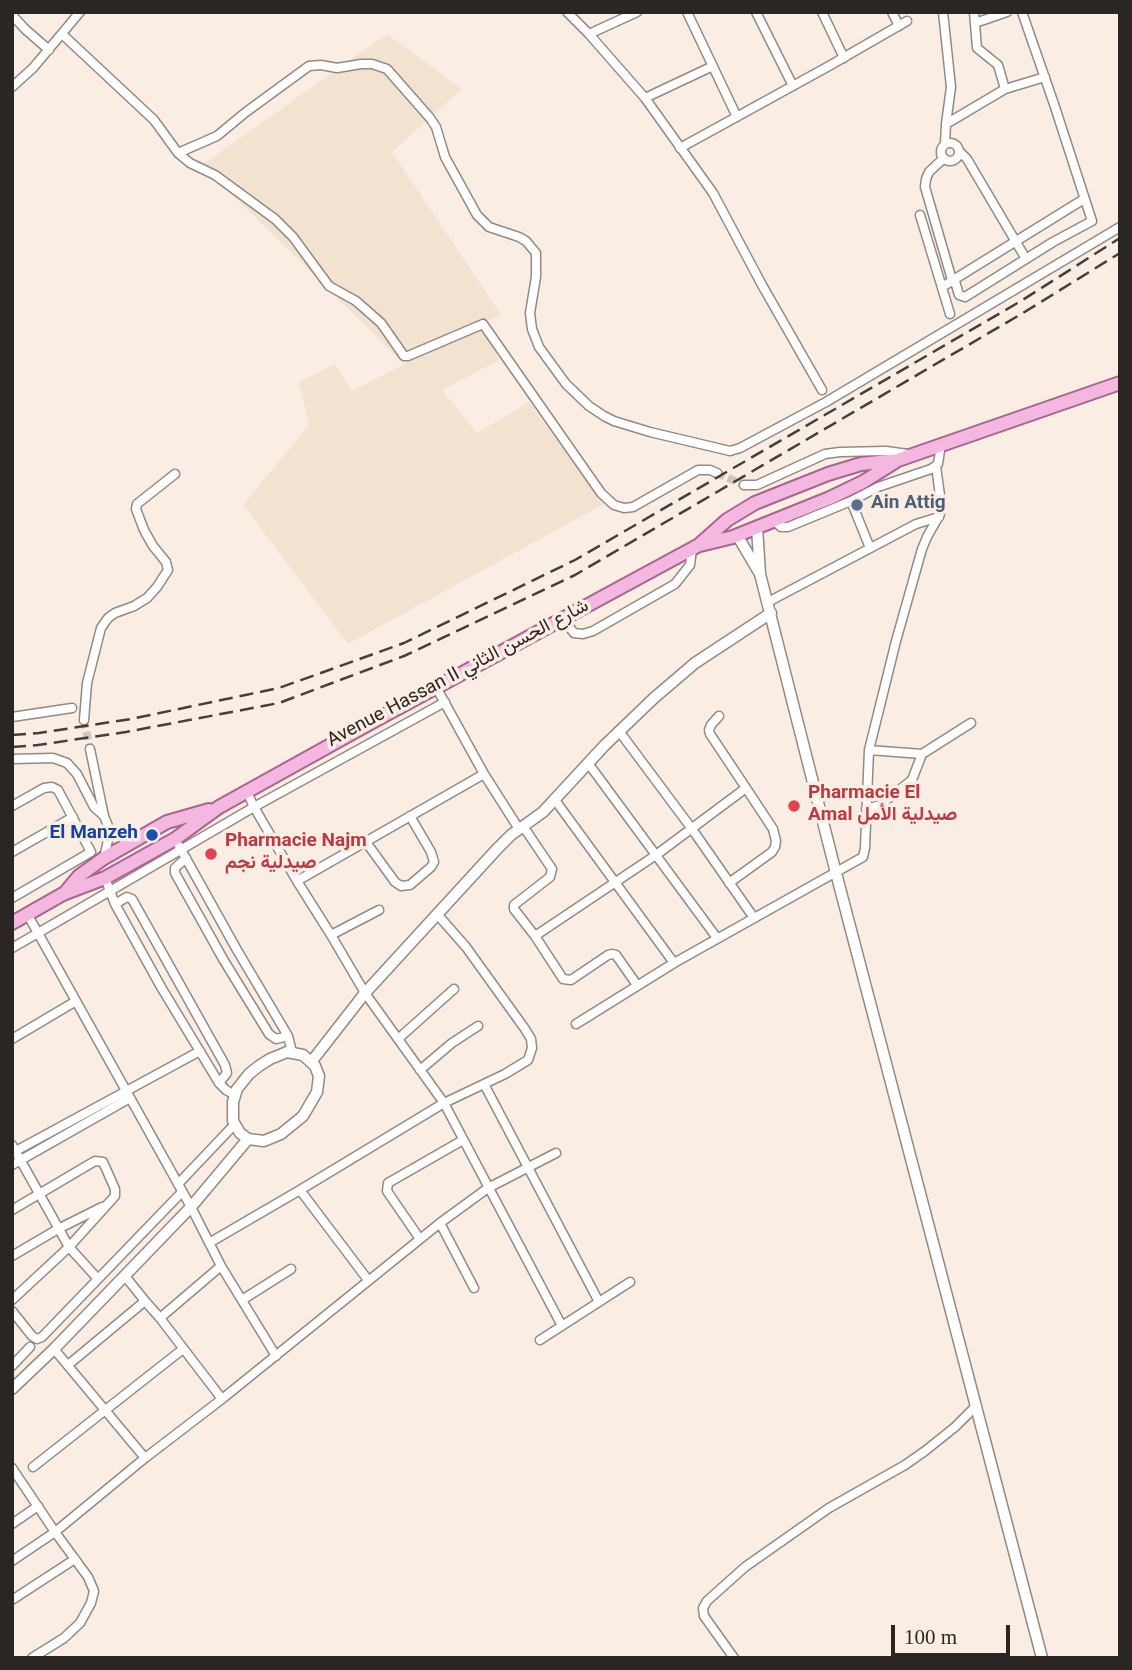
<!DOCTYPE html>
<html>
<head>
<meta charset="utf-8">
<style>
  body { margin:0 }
  #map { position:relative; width:1132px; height:1670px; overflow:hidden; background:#faede4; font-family:Georgia,serif }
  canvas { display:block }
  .frame { position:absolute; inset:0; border:14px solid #2b2623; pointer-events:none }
  .scale { position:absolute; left:891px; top:1625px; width:119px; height:32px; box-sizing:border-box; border:4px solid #2b2623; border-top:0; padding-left:9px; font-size:21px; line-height:24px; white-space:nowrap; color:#2b2623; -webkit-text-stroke:5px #faede4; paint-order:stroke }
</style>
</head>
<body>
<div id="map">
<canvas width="1132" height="1670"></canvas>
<div class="frame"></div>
<div class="scale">100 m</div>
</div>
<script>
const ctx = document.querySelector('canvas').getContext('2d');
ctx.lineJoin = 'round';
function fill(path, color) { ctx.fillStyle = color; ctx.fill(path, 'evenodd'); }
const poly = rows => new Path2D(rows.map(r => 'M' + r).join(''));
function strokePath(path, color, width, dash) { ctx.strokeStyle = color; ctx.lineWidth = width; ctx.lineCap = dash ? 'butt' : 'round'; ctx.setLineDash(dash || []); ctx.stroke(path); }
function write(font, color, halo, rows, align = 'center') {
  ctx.font = font + ' Georgia,Vazirmatn,serif'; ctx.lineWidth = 7; ctx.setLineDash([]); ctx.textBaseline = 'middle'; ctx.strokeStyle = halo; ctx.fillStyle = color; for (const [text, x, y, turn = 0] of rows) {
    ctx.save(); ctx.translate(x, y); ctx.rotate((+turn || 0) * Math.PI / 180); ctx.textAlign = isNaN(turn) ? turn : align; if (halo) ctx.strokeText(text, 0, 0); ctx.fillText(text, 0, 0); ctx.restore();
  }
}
fill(poly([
  [387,34,462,89,392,152,501,315,480,324,499,360,442,390,477,433,529,402,604,504,348,644,243,505,309,425,299,382,335,364,352,391,478,326,397,357,202,165]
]), '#f2e3d0');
strokePath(poly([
  [717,473,744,485],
  [84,720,90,749]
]), '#d1c5bd', 8, [8, 4]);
const minor = poly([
  [567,12,589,34,645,98,713,193,762,285,822,390],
  [687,12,737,117],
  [756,12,793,86],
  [822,12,844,58],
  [892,12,899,26],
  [943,12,951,87,946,124,945,144],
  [974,12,977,48,998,65,1005,89],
  [12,15,25,29,49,50],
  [975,23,1007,12],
  [62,34,154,120,178,153,217,136,246,112,309,66,321,65,337,68,361,64,372,64,387,69,430,118,436,127,445,157,477,215,489,227,519,237,526,241,536,253,536,277,530,313,532,329,539,347,566,384,589,406,604,416,614,421,650,432,730,451,740,448,826,402,1120,227],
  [589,34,637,12],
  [12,87,33,68,80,12],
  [645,98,713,66],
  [946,124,1005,89,1045,77],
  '941 152a9 9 0 1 1 18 0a9 9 0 1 1-18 0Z',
  [680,148,829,66,907,21],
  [959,151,967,159,1026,259],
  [178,153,190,163,215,175,275,219,293,237,329,286,356,301,381,323,404,356,408,356,483,324,601,493,614,505,624,508,633,507,698,470,710,470,717,473],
  [944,158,929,172,926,179,925,187,952,280],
  [920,215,950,314],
  [954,278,959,295,965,297,1053,242,1092,221,1054,104,1022,12],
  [942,287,1084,199],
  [744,485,757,485,825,454,840,452,886,451,908,454],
  [851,501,870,548],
  [774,521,781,527,788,527,851,501,878,487,931,469,938,464,941,444],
  [768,602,916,524,939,517],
  [563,619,574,633,583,634,593,631,675,584,690,565,692,549],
  [436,687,484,774,519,829],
  [12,717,72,708],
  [84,720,87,683,101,628,108,618,115,613,134,606,147,598,157,587,168,570,166,562,153,546,144,530,136,509,137,504,175,474],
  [619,731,692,829,754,918],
  [90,749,104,816,110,831,136,839],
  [869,750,922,754,971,723],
  [12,759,53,758,67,763,77,774,94,807,104,816],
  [588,763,717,938],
  [247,792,254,807,297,881,331,935,365,993,444,1103,562,1326],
  [555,800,674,963],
  [12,806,44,788,52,787,58,790,91,852,12,898],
  [866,809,880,805,912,780,922,754],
  [523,826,552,869,550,877,514,905,514,909,535,936,656,855,746,788,710,734,709,730,711,725,719,716],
  [366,842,395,882,401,886,410,885,431,867,434,862,431,852,410,816],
  [179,846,237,950,288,1036,292,1052],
  [12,852,73,817],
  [104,858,110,831],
  [186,858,175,868,175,873,223,959,269,1034,276,1039,288,1036],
  [105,878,115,904,161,987,219,1083,226,1090,235,1095],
  [297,881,484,774],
  [729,883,772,852,775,847,776,841,773,829,746,788],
  [115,904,127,897,132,899,225,1065,227,1073,219,1083],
  [331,935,379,910],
  [535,936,563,979,571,980,608,955,612,954,616,955,637,985],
  [12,948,38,933,27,914],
  [576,1024,674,963,863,857,865,848,869,750,896,641,922,549,927,537,940,514,941,503,936,466],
  [12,1039,76,1001],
  [398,1039,454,989],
  [420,1070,452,1043,478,1026],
  [484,1084,599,1302],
  [12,1145,69,1247,98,1279],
  [12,1153,200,1051],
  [12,1165,130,1098],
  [178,1184,234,1125],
  [300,1190,444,1103,505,1074,528,1060,532,1048,531,1039,525,1029,466,947,437,914],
  [12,1210,95,1161,103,1162,115,1189,115,1196,69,1247,12,1300],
  [440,1223,474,1288],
  [420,1239,389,1194,387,1191,388,1183,463,1140],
  [209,1243,300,1190,368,1280],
  [12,1256,58,1229,102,1207],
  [125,1276,145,1301],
  [242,1300,291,1269],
  [12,1311,32,1336,37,1339,42,1337,182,1192],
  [160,1318,221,1266],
  [540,1340,630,1282],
  [54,1349,145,1458],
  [276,1356,221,1266,191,1207,38,933,254,807,445,702],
  [68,1365,145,1301,160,1318,222,1399],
  [12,1366,30,1347],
  [33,1467,183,1349],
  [12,1468,55,1532,88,1577,94,1591,91,1603,80,1623,64,1638,32,1658],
  [12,1524,38,1506],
  [12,1561,55,1532,145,1458,222,1399,440,1223,488,1188,556,1153],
  [12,1600,75,1559],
  [734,1658,704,1616,703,1608,707,1601,745,1567,829,1508,905,1465,925,1451,955,1427,976,1406]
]);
const tertiary = poly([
  [757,527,760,574,836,873,1042,1658],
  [737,535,760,574],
  [287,1052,303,1055,315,1066,319,1076,317,1092,303,1116,281,1134,264,1141,248,1139,240,1133,233,1121,233,1102,237,1089,249,1074,259,1066,270,1059,287,1052],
  [312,1061,365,993,497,849,511,835,543,812,604,746,654,698,695,663,771,613],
  [12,1389,54,1349,191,1207,248,1139]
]);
const primary = poly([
  [700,545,733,537,830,498,863,482,895,462],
  [64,894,79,876,104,858,167,822,209,810],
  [12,923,63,894,105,878,175,839,219,807,374,721,699,545,727,520,755,503,828,474,861,464,898,460,1120,383]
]);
strokePath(minor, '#958981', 11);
strokePath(tertiary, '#958981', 13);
strokePath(primary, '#a8658f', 16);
strokePath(minor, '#fff', 8);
strokePath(tertiary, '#fff', 10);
strokePath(primary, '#f4b7df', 12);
strokePath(poly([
  [12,735,39,733,131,719,279,688,404,643,575,560,1021,301,1120,238],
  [12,747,38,745,126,732,279,703,404,656,575,575,1023,313,1120,253]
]), '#453f3b', 2.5, [14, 7]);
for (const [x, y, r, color] of [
  [857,505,7,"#5c6f8a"],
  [794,806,7,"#e0444e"],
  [152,835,7,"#1a4fb4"],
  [211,854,7,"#e0444e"]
]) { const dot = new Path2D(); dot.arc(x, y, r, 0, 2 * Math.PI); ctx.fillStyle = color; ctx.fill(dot); strokePath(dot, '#faede4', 2.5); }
write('bold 19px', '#4e5e75', '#faede4', [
  ["Ain Attig",871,505]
], 'left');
write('19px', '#2b2623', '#faede4', [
  ["Avenue Hassan II شارع الحسن الثاني",459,675,-28]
]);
write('bold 19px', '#be3a42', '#faede4', [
  ["Pharmacie El",808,795],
  ["Amal صيدلية الأمل",808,817],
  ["Pharmacie Najm",225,843],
  ["صيدلية نجم",225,865]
], 'left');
write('bold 19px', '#164399', '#faede4', [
  ["El Manzeh",138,835]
], 'right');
</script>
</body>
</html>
